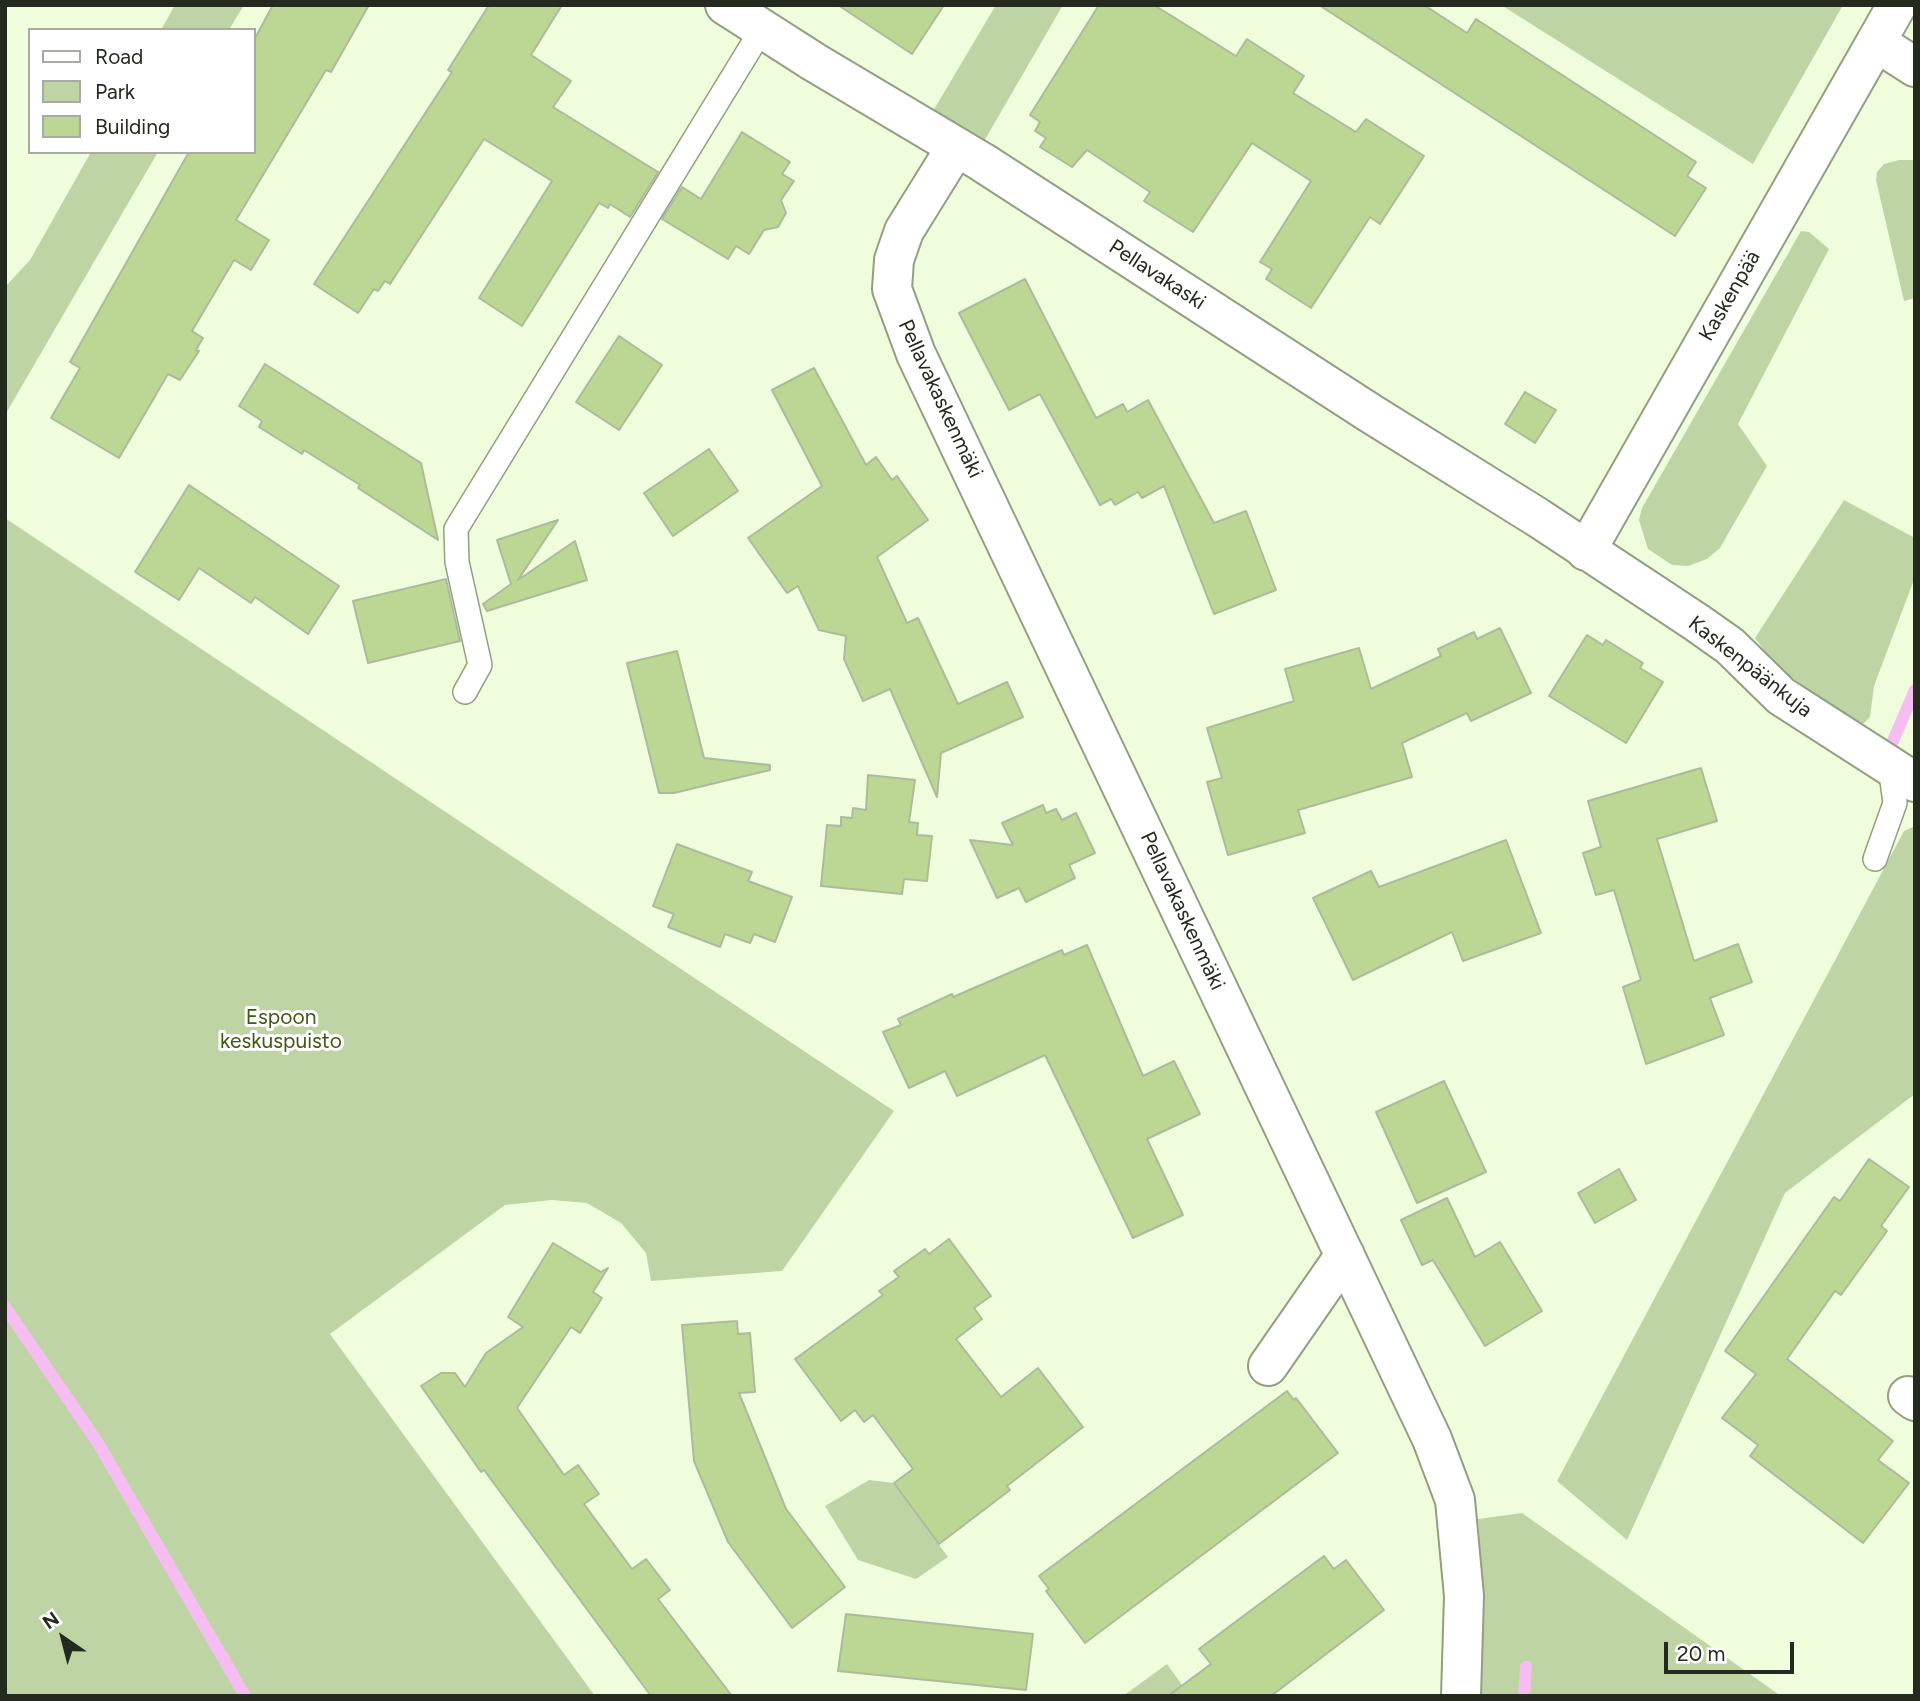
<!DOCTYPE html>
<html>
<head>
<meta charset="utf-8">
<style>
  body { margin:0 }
  #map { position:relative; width:1920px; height:1701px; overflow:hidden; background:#effddd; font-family:Figtree,sans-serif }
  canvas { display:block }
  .frame { position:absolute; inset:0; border:7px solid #252a1f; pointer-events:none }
  .legend { position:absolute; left:28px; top:28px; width:228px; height:126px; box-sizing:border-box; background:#fff; border:2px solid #a8aaa5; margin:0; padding:9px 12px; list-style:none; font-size:21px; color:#252a1f }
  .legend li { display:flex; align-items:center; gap:14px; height:35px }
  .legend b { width:35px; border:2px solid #a8aaa5 }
  .north { position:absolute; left:28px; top:1603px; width:70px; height:70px; -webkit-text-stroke:5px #fff; paint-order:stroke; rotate:325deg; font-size:19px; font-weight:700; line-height:28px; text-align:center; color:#252a1f }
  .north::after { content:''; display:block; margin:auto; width:24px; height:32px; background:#252a1f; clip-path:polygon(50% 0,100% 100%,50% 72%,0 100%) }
  .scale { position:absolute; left:1664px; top:1642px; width:130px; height:32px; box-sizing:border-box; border:4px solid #252a1f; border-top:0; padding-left:9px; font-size:21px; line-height:24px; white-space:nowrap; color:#252a1f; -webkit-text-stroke:5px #fff; paint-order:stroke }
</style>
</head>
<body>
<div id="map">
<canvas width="1920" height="1701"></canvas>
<div class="frame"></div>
<ul class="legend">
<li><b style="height:9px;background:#fff"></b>Road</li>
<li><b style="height:19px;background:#bfd4a4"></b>Park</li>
<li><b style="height:19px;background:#bbd793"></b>Building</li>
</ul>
<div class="north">N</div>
<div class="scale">20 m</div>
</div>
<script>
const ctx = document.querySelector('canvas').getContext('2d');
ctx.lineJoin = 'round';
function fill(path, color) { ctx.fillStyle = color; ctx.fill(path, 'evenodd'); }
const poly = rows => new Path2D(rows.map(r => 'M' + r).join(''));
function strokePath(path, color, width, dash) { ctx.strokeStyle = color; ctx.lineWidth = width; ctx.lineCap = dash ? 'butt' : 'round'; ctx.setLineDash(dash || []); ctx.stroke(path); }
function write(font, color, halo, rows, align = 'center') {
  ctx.font = font + ' Figtree,sans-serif'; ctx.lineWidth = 6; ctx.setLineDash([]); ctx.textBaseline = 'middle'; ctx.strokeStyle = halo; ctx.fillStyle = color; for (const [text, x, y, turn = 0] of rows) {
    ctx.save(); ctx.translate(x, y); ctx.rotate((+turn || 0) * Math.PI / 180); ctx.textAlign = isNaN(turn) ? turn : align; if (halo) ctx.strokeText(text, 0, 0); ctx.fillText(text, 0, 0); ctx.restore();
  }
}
fill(poly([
  [175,5,244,5,229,30,161,30],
  [996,5,1063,5,983,143,933,111],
  [1501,5,1843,5,1753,164],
  [91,152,158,152,5,415,5,287,30,260],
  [1899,160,1915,160,1915,298,1904,301,1876,180,1877,172,1884,164],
  [1801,231,1809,232,1829,249,1738,424,1767,466,1720,548,1707,559,1688,566,1672,565,1648,549,1639,520,1642,508],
  [1844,500,1915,538,1915,577,1874,686,1870,717,1864,723,1855,724,1774,664,1755,638],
  [5,518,894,1111,782,1271,651,1281,646,1253,621,1223,587,1203,552,1200,505,1205,330,1334,595,1696,5,1696],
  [1915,826,1915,1094,1785,1193,1627,1540,1557,1481,1904,831],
  [869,1480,894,1483,948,1557,916,1579,858,1560,825,1506],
  [1522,1513,1781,1696,1472,1696,1483,1584,1478,1519],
  [1167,1664,1190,1696,1123,1696]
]), '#bfd4a4');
strokePath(poly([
  [1893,741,1915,690],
  [5,1307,98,1443,245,1696],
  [1524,1696,1526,1667]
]), '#f6bdf2', 12);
const building = poly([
  [273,5,369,5,331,72,326,70,236,220,269,240,251,270,234,260,192,331,203,338,196,350,199,351,180,380,168,374,119,458,51,418,80,368,70,362,189,152,254,152,254,40,273,5],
  [489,5,562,5,531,55,571,81,553,107,658,172,630,217,610,204,608,208,599,203,522,326,479,298,552,181,484,139,390,284,385,281,378,291,374,289,358,313,314,284,452,72,448,70,489,5],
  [838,5,944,5,912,54,838,5],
  [1099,5,1154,5,1236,56,1247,39,1304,76,1293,93,1356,132,1366,119,1424,156,1380,224,1370,217,1311,308,1266,279,1272,269,1260,262,1311,181,1252,143,1193,232,1144,201,1150,192,1087,150,1072,167,1040,147,1046,138,1035,131,1040,122,1030,115,1099,5],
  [1319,5,1424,5,1467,33,1476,19,1696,162,1687,176,1706,188,1675,236,1319,5],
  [742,132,790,162,782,174,794,181,781,200,786,213,778,227,764,230,749,254,736,246,728,259,662,219,682,187,701,199,742,132],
  [1025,279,1096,418,1123,404,1127,412,1148,400,1214,523,1246,511,1276,590,1214,614,1164,486,1142,498,1138,492,1115,505,1111,499,1100,505,1040,394,1009,410,959,313,1025,279],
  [619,336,662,365,619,430,576,402,619,336],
  [265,364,421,463,438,540,358,488,360,485,304,450,302,454,259,427,262,421,239,406,265,364],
  [814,368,866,465,876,457,892,480,897,476,928,520,877,557,907,623,918,618,958,704,1007,682,1023,717,941,753,937,797,890,689,863,701,844,659,846,636,819,630,798,586,787,593,748,538,822,486,772,390,814,368],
  [1525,392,1556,410,1535,443,1505,424,1525,392],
  [709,449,738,491,673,536,644,493,709,449],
  [189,485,339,586,308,634,255,597,251,603,199,568,179,600,135,572,189,485],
  [558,520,518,580,575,541,587,580,487,611,483,604,511,584,497,540,558,520],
  [446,579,460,641,368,663,353,601,446,579],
  [1500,628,1531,693,1471,721,1467,713,1402,743,1412,777,1298,810,1305,833,1228,855,1207,782,1222,778,1207,728,1294,701,1285,669,1359,648,1371,689,1441,656,1438,649,1474,632,1477,639,1500,628],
  [1587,635,1603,645,1606,640,1643,663,1640,668,1663,682,1626,743,1549,696,1587,635],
  [677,651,704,758,770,765,770,770,674,793,659,793,627,663,677,651],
  [1701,768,1717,821,1657,839,1694,961,1738,944,1752,982,1710,998,1724,1035,1646,1064,1623,987,1641,980,1614,890,1596,895,1583,853,1601,847,1588,801,1701,768],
  [868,775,915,780,909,822,918,823,917,835,932,836,927,881,904,879,902,894,821,886,827,825,841,826,841,817,852,818,853,808,866,810,868,775],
  [1043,805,1046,813,1056,809,1062,820,1076,813,1095,853,1069,865,1075,878,1026,902,1019,888,997,898,970,840,1013,845,1002,823,1043,805],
  [1506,840,1541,933,1463,961,1452,932,1353,980,1313,898,1371,871,1379,887,1506,840],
  [677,844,752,872,748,881,792,897,775,942,754,934,750,943,725,934,720,947,668,927,674,914,653,906,677,844],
  [1087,945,1143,1076,1174,1061,1200,1114,1147,1139,1183,1215,1133,1238,1045,1055,957,1096,945,1071,909,1088,883,1032,901,1025,898,1019,952,994,953,997,1062,950,1064,955,1087,945],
  [1444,1081,1486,1172,1417,1203,1376,1112,1444,1081],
  [1869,1159,1909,1187,1881,1226,1887,1231,1841,1295,1835,1291,1787,1359,1893,1441,1878,1460,1909,1483,1863,1543,1750,1456,1758,1445,1722,1418,1756,1374,1725,1351,1834,1197,1840,1201,1869,1159],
  [1619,1169,1636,1200,1595,1223,1578,1193,1619,1169],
  [1447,1198,1475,1257,1500,1242,1542,1311,1485,1346,1433,1260,1422,1265,1401,1220,1447,1198],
  [949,1239,991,1296,974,1308,982,1319,956,1339,1001,1397,1038,1368,1083,1427,1007,1486,1010,1490,939,1544,894,1483,913,1469,873,1415,864,1422,855,1410,841,1421,795,1359,883,1295,879,1291,899,1277,894,1271,925,1249,929,1254,949,1239],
  [553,1243,601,1272,608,1268,593,1292,602,1298,580,1333,571,1327,517,1408,564,1475,578,1465,599,1494,584,1504,632,1569,646,1559,670,1590,658,1599,732,1696,651,1696,484,1470,481,1472,421,1386,441,1373,455,1373,465,1387,486,1353,523,1327,508,1317,553,1243],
  [737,1321,738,1334,750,1333,755,1392,739,1393,786,1509,845,1587,792,1628,728,1542,694,1461,682,1325,737,1321],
  [1287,1391,1294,1400,1296,1398,1338,1453,1085,1643,1046,1591,1049,1589,1039,1576,1287,1391],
  [1324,1556,1334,1569,1346,1560,1384,1610,1271,1696,1168,1696,1211,1664,1199,1649,1324,1556],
  [846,1614,1033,1634,1026,1690,838,1671,846,1614]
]);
fill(building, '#bbd793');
strokePath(building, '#adba9c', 2);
const lane = poly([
  [465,692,480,665,457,562,456,529,762,29],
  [1875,859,1895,803,1890,766]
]);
const street = poly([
  [725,5,814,62,982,162,1370,413,1537,517,1696,622,1730,646,1781,696,1915,782],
  [956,147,904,231,894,260,892,289,916,354,1432,1439,1455,1500,1464,1596,1461,1696],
  [1586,551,1876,42],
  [1268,1366,1345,1255],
  [1908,1396,1915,1401]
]);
const secondary = poly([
  [1897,5,1876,42,1915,67]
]);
strokePath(lane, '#929f82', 26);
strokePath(street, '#929f82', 42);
strokePath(secondary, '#929f82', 42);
strokePath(lane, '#fff', 23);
strokePath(street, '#fff', 38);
strokePath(secondary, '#fff', 38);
write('21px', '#252a1f', '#fff', [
  ["Pellavakaski",1157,275,33],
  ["Kaskenpää",1730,296,-60],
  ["Pellavakaskenmäki",940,399,65],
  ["Kaskenpäänkuja",1750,667,38],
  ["Pellavakaskenmäki",1182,911,65]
]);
write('21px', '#415911', '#fff', [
  ["Espoon",281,1018],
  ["keskuspuisto",281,1042]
]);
</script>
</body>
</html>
